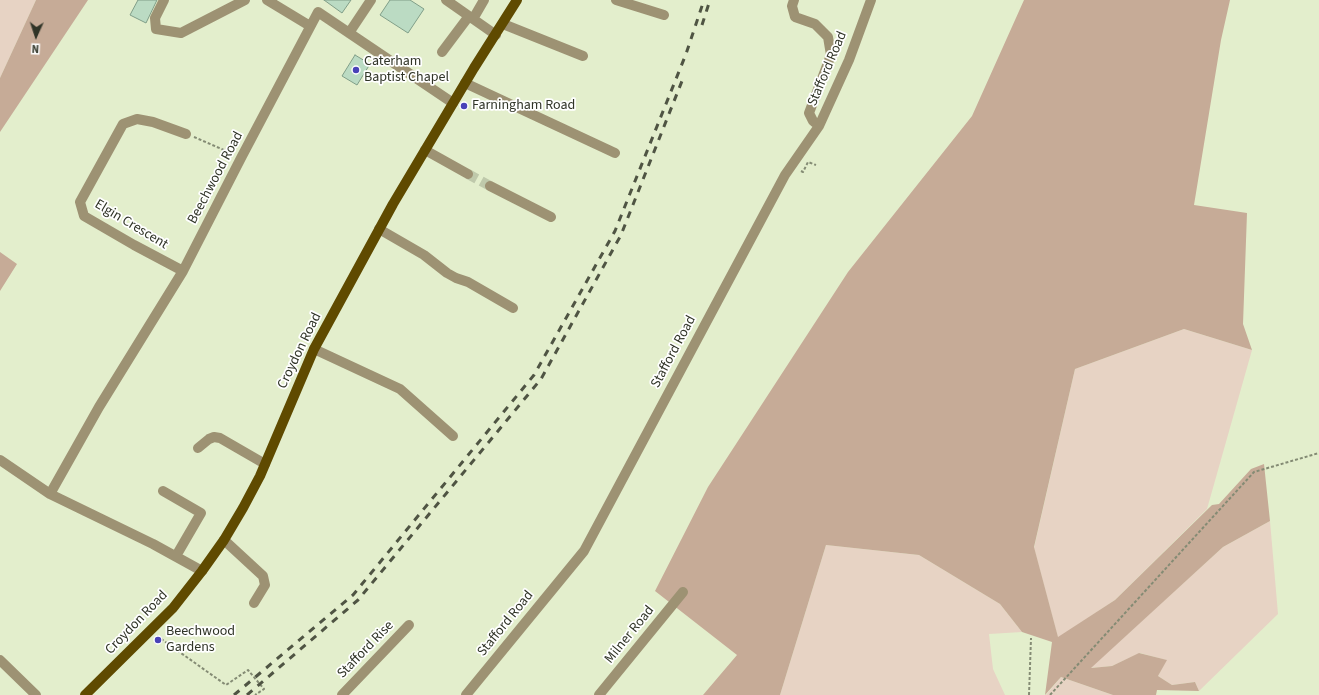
<!DOCTYPE html>
<html>
<head>
<meta charset="utf-8">
<style>
  body { margin:0 }
  #map { position:relative; width:1319px; height:695px; overflow:hidden; background:#e3eecc; font-family:"Source Sans 3",sans-serif }
  canvas { display:block }
  .north { position:absolute; left:16px; top:16px; width:40px; height:40px; -webkit-text-stroke:3px #fff; paint-order:stroke; rotate:183deg; font-size:11px; font-weight:700; line-height:16px; text-align:center; color:#303427 }
  .north::after { content:''; display:block; margin:auto; width:14px; height:18px; background:#303427; clip-path:polygon(50% 0,100% 100%,50% 72%,0 100%) }
</style>
</head>
<body>
<div id="map">
<canvas width="1319" height="695"></canvas>
<div class="north">N</div>
</div>
<script>
const ctx = document.querySelector('canvas').getContext('2d');
ctx.lineJoin = 'round';
function fill(path, color) { ctx.fillStyle = color; ctx.fill(path, 'evenodd'); }
const poly = rows => new Path2D(rows.map(r => 'M' + r).join(''));
function strokePath(path, color, width, dash) { ctx.strokeStyle = color; ctx.lineWidth = width; ctx.lineCap = dash ? 'butt' : 'round'; ctx.setLineDash(dash || []); ctx.stroke(path); }
function write(font, color, halo, rows, align = 'center') {
  ctx.font = font + ' "Source Sans 3",sans-serif'; ctx.lineWidth = 3.5; ctx.setLineDash([]); ctx.textBaseline = 'middle'; ctx.strokeStyle = halo; ctx.fillStyle = color; for (const [text, x, y, turn = 0] of rows) {
    ctx.save(); ctx.translate(x, y); ctx.rotate((+turn || 0) * Math.PI / 180); ctx.textAlign = isNaN(turn) ? turn : align; if (halo) ctx.strokeText(text, 0, 0); ctx.fillText(text, 0, 0); ctx.restore();
  }
}
fill(poly([
  [0,0,36,0,0,78],
  [1184,329,1252,350,1207,509,1115,600,1058,638,1034,548,1075,369],
  [1270,521,1278,614,1199,691,1195,682,1172,685,1158,676,1166,660,1140,653,1112,666,1090,668,1223,547],
  [826,545,919,555,1000,604,1022,632,989,634,993,669,1005,695,780,695],
  [1061,677,1113,695,1046,695]
]), '#e7d3c4');
fill(poly([
  [36,0,88,0,0,132,0,78],
  [1024,0,1230,0,1221,40,1194,205,1247,213,1243,324,1252,350,1184,329,1075,369,1034,547,1058,637,1115,600,1212,505,1219,504,1251,469,1264,464,1270,521,1223,547,1091,668,1112,666,1139,653,1167,660,1158,676,1172,685,1195,682,1199,691,1157,690,1156,695,1113,695,1061,677,1045,695,1052,642,1022,632,1000,604,919,555,826,545,780,695,703,695,737,655,655,591,708,487,848,272,972,116],
  [0,252,17,264,0,291]
]), '#c6ab97');
const building = poly([
  [138,0,157,0,146,23,130,15,138,0],
  [324,0,351,0,342,13,324,0],
  [390,0,410,0,424,9,408,33,380,15,390,0],
  [355,55,370,64,357,85,342,76,355,55]
]);
fill(building, '#bbdbc3');
strokePath(building, '#809e88', 1);
strokePath(poly([
  [468,174,490,186]
]), '#bfc9ab', 10, [10, 5]);
strokePath(poly([
  [194,137,233,154],
  [801,171,803,172,808,162,816,165],
  [157,636,226,685,248,670,264,689,255,695],
  [1029,695,1031,638],
  [1050,695,1254,472,1319,453]
]), '#848b74', 2, [3, 2]);
strokePath(poly([
  [164,0,155,18,156,29,181,33,245,0],
  [267,0,310,26],
  [446,0,496,35],
  [616,0,664,15],
  [794,0,792,6,795,17,815,24,828,37,831,55,809,113,813,121,819,126],
  [473,19,484,0],
  [503,24,583,56],
  [349,33,371,0],
  [442,52,469,16],
  [465,83,615,153],
  [425,150,468,174],
  [490,186,551,217],
  [379,229,424,255,447,273,456,278,468,282,513,308],
  [183,271,134,245,84,216,80,202,123,124,137,119,153,122,186,134],
  [314,349,400,389,453,436],
  [198,448,209,439,214,437,220,438,265,464],
  [0,460,50,494,153,544,202,571],
  [163,491,201,513,176,556],
  [50,494,99,407,183,271,241,158,318,12,453,103],
  [224,540,263,576,265,585,254,603],
  [0,660,36,695],
  [342,695,409,625],
  [466,695,584,551,785,175,819,126,849,60,871,0],
  [599,695,683,592]
]), '#9d9273', 10);
strokePath(poly([
  [85,695,173,608,202,571,224,540,243,508,260,476,314,349,393,204,474,68,517,0]
]), '#5f4a00', 10);
strokePath(poly([
  [702,25,710,0],
  [234,695,353,595,534,375,615,231,686,54,704,0],
  [247,695,358,600,541,379,621,235,682,81]
]), '#4f5443', 3, [7, 7]);
for (const [x, y, r, color] of [
  [356,70,4,"#4942b8"],
  [464,106,4,"#4942b8"],
  [158,640,4,"#4942b8"]
]) { const dot = new Path2D(); dot.arc(x, y, r, 0, 2 * Math.PI); ctx.fillStyle = color; ctx.fill(dot); strokePath(dot, '#fff', 1.5); }
write('14px', '#303427', '#fff', [
  ["Caterham",364,62],
  ["Baptist Chapel",364,78],
  ["Farningham Road",472,106],
  ["Beechwood",166,632],
  ["Gardens",166,648]
], 'left');
write('14px', '#303427', '#fff', [
  ["Stafford Road",828,69,-67],
  ["Beechwood Road",216,178,-62],
  ["Elgin Crescent",131,225,31],
  ["Croydon Road",300,351,-64],
  ["Stafford Road",674,352,-62],
  ["Croydon Road",137,623,-46],
  ["Stafford Road",506,624,-51],
  ["Milner Road",630,635,-51],
  ["Stafford Rise",366,650,-46]
]);
</script>
</body>
</html>
